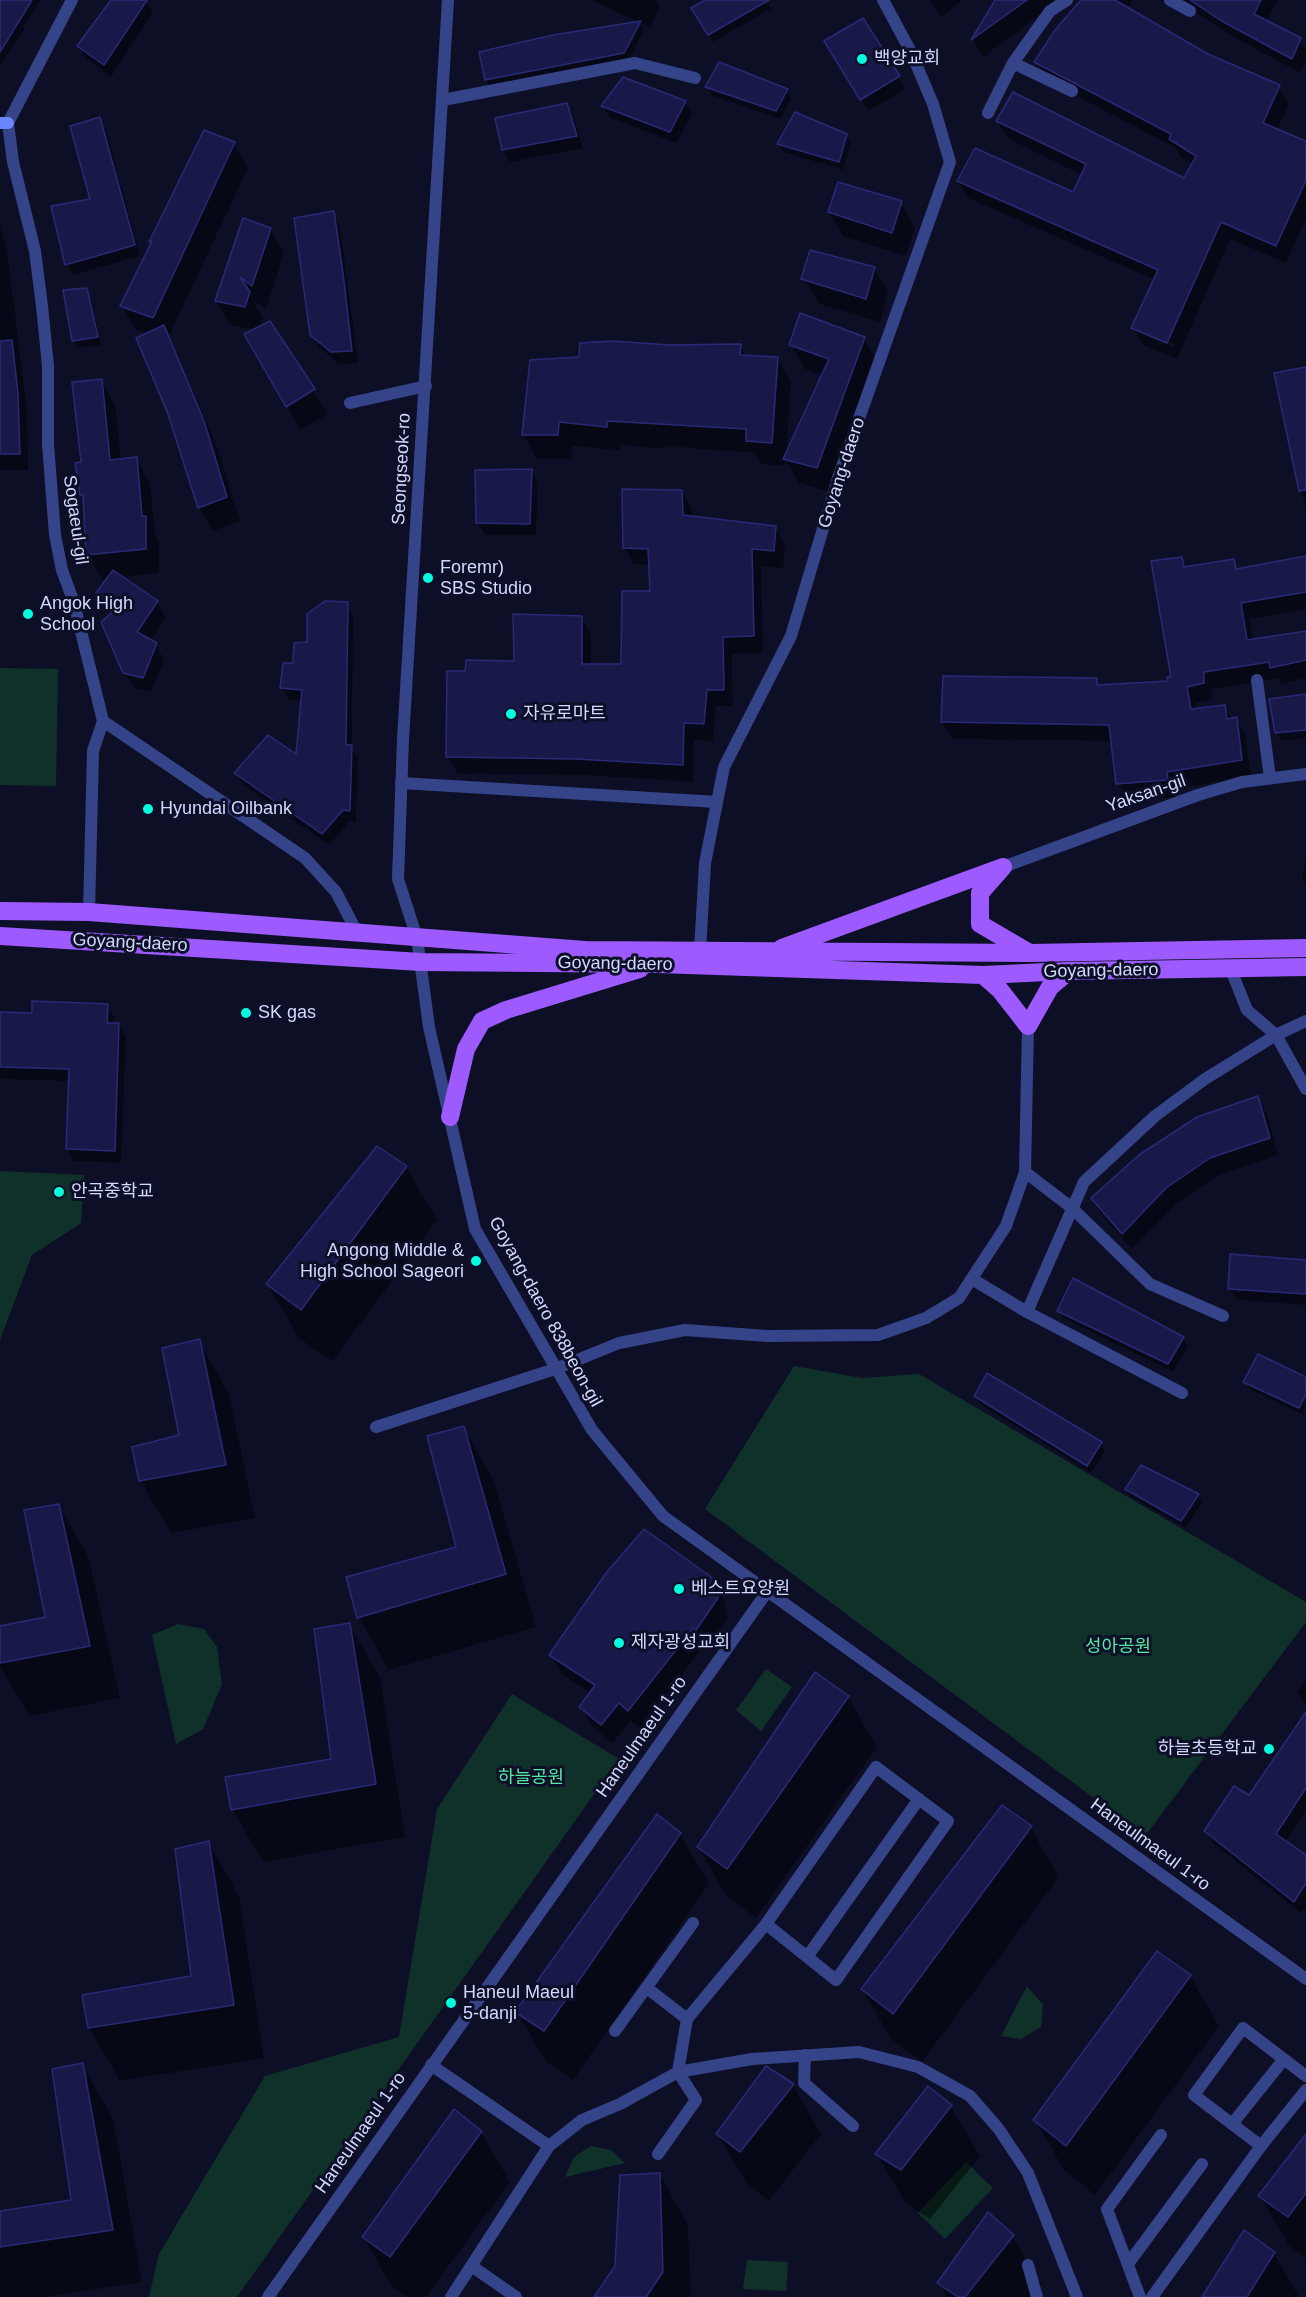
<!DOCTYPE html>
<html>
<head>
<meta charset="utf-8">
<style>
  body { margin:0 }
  canvas { display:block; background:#0d0f27 }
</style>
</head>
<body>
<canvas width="1306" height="2297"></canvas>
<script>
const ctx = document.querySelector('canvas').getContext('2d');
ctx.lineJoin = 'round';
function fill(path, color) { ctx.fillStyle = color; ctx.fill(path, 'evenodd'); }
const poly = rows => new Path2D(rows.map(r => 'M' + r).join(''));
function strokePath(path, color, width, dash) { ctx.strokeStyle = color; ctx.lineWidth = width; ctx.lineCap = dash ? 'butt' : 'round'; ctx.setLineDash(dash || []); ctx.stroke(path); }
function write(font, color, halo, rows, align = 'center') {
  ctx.font = font + ' Helvetica,"Noto Sans KR",sans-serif'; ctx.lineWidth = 6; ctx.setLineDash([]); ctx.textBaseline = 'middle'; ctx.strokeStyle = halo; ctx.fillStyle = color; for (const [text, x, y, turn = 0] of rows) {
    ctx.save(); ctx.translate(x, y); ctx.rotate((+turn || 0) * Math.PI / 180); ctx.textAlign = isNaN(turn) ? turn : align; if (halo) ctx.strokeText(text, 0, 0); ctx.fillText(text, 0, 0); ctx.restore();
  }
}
fill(poly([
  [0,668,58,669,56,786,0,785],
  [0,1171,84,1175,81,1223,32,1255,0,1340],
  [794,1366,862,1378,919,1374,1306,1602,1306,1622,1145,1836,705,1509],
  [178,1624,204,1629,217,1647,222,1684,203,1729,176,1744,152,1635],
  [766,1669,792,1687,761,1731,736,1710],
  [512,1694,619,1759,237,2297,149,2297,159,2254,265,2076,399,2037,437,1809],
  [1027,1986,1043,2005,1041,2027,1021,2039,1001,2036],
  [591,2146,611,2150,625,2163,565,2177,574,2157],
  [966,2162,993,2188,945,2239,918,2213],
  [747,2260,788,2262,786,2291,743,2289]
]), '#103129');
fill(poly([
  [0,0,41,0,23,26,24,29,0,66],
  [113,0,145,0,153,13,111,77,86,58,79,46],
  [591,0,656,0,660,7,650,28,640,23,644,30,628,61,490,87,486,80,640,23],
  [708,0,766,0,771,9,713,42,694,8],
  [929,0,962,0,942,17],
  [997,0,1060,0,983,57,973,40],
  [1087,0,1132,0,1127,9,1207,55,1279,87,1289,104,1277,130,1306,143,1306,218,1286,263,1230,239,1177,359,1143,345,1133,328,1155,280,968,198,958,181,1073,194,1082,175,1007,138,997,121,1185,180,1193,164,1180,156,1176,148,1046,80,1036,62],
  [1146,332,1174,344,1173,347,1146,336],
  [1173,0,1278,0,1266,22,1300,40,1306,50,1306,60,1300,73,1230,35,1179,1],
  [863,20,906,89,868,111,833,54],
  [707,87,787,90,791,98,781,119,711,95],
  [685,102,692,114,677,143,610,118,603,106],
  [567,104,574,117,583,148,510,162,503,150],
  [99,119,106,130,140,256,73,275,67,264,91,200],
  [846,135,851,143,843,170,784,152,779,144],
  [234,144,248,168,169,336,217,446,240,521,213,531,199,507,147,334,136,330,122,306,152,244,150,241],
  [901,203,915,227,905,256,843,236,829,212],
  [333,213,340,225,358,363,339,364,319,347,312,335],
  [0,223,8,256,27,412,28,470,0,470],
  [270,229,284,253,266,309,252,299,263,318,260,328,269,323,328,414,301,430,246,334,255,330,230,325,216,301],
  [874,268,888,292,880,322,819,304,805,280],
  [86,290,91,298,101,345,78,348,73,340],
  [864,339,878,363,830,492,799,483,785,460,785,466,761,464,754,453,666,446,666,449,620,445,620,450,572,446,571,459,537,459,523,435,531,361,580,359,670,346,740,346,746,357,777,358,791,382,786,457,823,375,805,369,791,345],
  [1306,369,1306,511,1275,374],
  [101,381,115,405,121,460,136,459,150,483,155,534,159,542,159,573,120,577,157,602,166,618,150,641,156,644,164,660,151,692,134,688,125,673,114,613,107,609,98,593,109,578,102,579,88,555,84,500,81,495,82,464],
  [476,471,531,471,538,483,536,535,485,535,478,523],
  [682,492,692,509,692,518,775,527,785,544,783,568,761,566,763,653,732,654,733,706,716,706,713,741,694,740,693,782,586,775,458,774,448,757,466,673,516,662,581,618,591,635,591,666,622,666,652,593,650,565,634,564,624,547],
  [1306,558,1306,609,1250,619,1253,640,1306,632,1306,678,1281,684,1278,678,1212,689,1213,699,1196,703,1197,710,1225,707,1232,719,1236,719,1245,735,1251,776,1176,789,1177,797,1127,800,1118,783,1112,741,952,739,942,722,945,678,1096,680,1100,686,1170,682,1173,678,1181,559,1186,568,1233,560,1239,570],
  [347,604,353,615,352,748,358,758,356,822,350,821,329,845,242,784,236,773,297,757,302,701,288,699,282,688,308,644],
  [1306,699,1306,738,1281,741,1277,733,1271,700],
  [1306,853,1306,886,1302,880],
  [107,1005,114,1017,113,1025,119,1025,126,1037,121,1163,74,1161,67,1149,70,1081,0,1079,0,1014,33,1015],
  [106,1015,109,1015,108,1031],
  [1258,1097,1267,1114,1278,1155,1220,1175,1175,1205,1132,1249,1102,1215,1093,1199],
  [406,1167,437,1220,332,1362,299,1338,268,1285],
  [1306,1262,1306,1305,1237,1300,1229,1288],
  [1058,1311,1183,1338,1188,1346,1173,1372,1063,1318],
  [199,1341,229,1394,255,1518,171,1533,140,1480,181,1436],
  [1306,1378,1304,1415,1249,1389,1245,1382],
  [976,1396,1101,1443,1105,1451,1091,1473,980,1404],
  [464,1428,494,1481,536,1627,389,1670,359,1617,458,1548],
  [1126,1489,1198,1495,1202,1503,1186,1528,1131,1497],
  [59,1505,89,1558,120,1698,29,1716,0,1667,0,1627,47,1618],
  [712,1581,724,1600,728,1617,707,1648,704,1646,640,1729,631,1721,612,1743,592,1726,581,1707,591,1693,562,1674,551,1655],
  [349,1624,380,1677,405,1837,263,1862,232,1809,333,1760],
  [1306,1680,1306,1705,1297,1692],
  [848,1697,877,1747,756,1918,727,1897,698,1847],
  [1306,1715,1306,1810,1285,1842,1306,1857,1306,1909,1301,1913,1213,1843,1206,1831,1249,1797],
  [1030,1827,1059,1877,922,2062,891,2039,862,1989],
  [680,1834,709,1884,573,2080,546,2062,517,2012],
  [209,1843,239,1896,264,2058,120,2081,89,2028,84,1996,193,1977],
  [1190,1976,1219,2026,1095,2195,1064,2170,1035,2120],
  [82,2065,113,2118,142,2282,46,2297,0,2297,0,2213,73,2202],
  [793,2085,821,2134,769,2201,747,2184,718,2135],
  [951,2106,980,2156,930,2219,906,2204,877,2154],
  [454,2111,481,2132,510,2182,426,2297,406,2297,392,2287,363,2237],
  [1306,2137,1306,2258,1289,2246,1260,2196],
  [660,2175,688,2225,691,2297,596,2297,616,2266],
  [1012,2236,1041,2285,1032,2297,947,2297,939,2283],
  [1274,2253,1299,2297,1203,2297]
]), '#0007');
const building = poly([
  [0,0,32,0,0,52,0,0],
  [111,0,147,0,104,65,77,46,111,0],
  [705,0,769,0,708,35,691,8,705,0],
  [995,0,1027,0,971,40,995,0],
  [1081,0,1115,0,1208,54,1280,85,1263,123,1306,141,1306,180,1276,246,1221,222,1167,343,1131,328,1158,270,957,181,975,148,1073,192,1086,164,996,121,1013,92,1184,178,1196,156,1169,139,1171,134,1034,62,1055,30,1081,0],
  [1190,0,1261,0,1254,14,1301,38,1292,59,1220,20,1190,0],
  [863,18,900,76,860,100,824,41,863,18],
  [641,21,624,53,485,80,479,52,553,35,641,21],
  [719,62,788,89,776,111,705,87,719,62],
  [623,77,686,101,670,132,601,106,623,77],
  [567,103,577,136,502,150,495,118,567,103],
  [795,112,847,134,839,162,777,144,795,112],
  [100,117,135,245,65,265,51,206,90,199,70,126,100,117],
  [204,130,235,142,153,318,120,306,152,241,149,242,204,130],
  [838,182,902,201,892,233,828,212,838,182],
  [334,211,343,273,352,351,331,352,310,335,294,218,334,211],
  [243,218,271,228,252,286,240,277,250,292,245,307,215,301,243,218],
  [810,250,875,267,866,299,801,279,810,250],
  [87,288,98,337,72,341,63,290,87,288],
  [800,313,865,337,817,468,783,459,829,359,789,345,800,313],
  [270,321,315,389,286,407,244,334,270,321],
  [164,325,204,421,227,497,198,508,168,414,136,338,164,325],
  [12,340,18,394,20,454,0,454,0,341,12,340],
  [612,341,670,345,741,344,740,355,778,357,772,443,746,441,746,429,607,421,607,427,559,422,558,435,522,435,530,360,579,357,580,343,612,341],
  [1306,367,1306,490,1299,491,1274,373,1306,367],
  [102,379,110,460,137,457,142,516,146,516,146,549,86,555,83,495,80,495,75,463,81,462,72,382,102,379],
  [532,469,530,524,476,523,475,470,532,469],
  [622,489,682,490,683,515,776,526,774,551,752,549,754,636,723,637,724,690,707,690,704,724,684,723,683,765,576,759,446,757,447,671,465,671,466,660,514,661,513,614,582,616,582,664,621,664,622,591,650,591,648,549,623,548,622,489],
  [1306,556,1306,592,1241,603,1247,640,1306,631,1306,660,1270,668,1269,662,1204,672,1204,683,1187,687,1191,709,1225,705,1227,719,1237,717,1242,760,1167,772,1168,780,1116,784,1109,725,941,722,943,676,1097,678,1097,685,1168,681,1167,677,1171,677,1151,561,1182,557,1184,567,1234,559,1236,569,1306,556],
  [113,570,158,601,137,632,157,643,143,678,123,673,101,622,118,607,96,593,113,570],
  [325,601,348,602,346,745,352,745,350,811,343,810,322,834,234,773,268,735,296,754,302,690,280,688,283,663,293,663,294,643,307,642,307,614,325,601],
  [1306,694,1306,730,1275,733,1269,699,1306,694],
  [32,1001,108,1004,107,1023,119,1023,115,1151,66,1149,69,1069,0,1067,0,1012,32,1013,32,1001],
  [1258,1096,1270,1138,1210,1158,1166,1188,1122,1234,1091,1198,1139,1155,1197,1117,1258,1096],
  [377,1146,407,1166,301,1310,266,1284,377,1146],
  [1230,1254,1306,1260,1306,1294,1228,1289,1230,1254],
  [1073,1278,1184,1337,1168,1364,1057,1311,1073,1278],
  [200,1339,226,1465,139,1481,132,1447,179,1435,162,1348,200,1339],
  [1258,1354,1306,1377,1306,1394,1299,1408,1243,1382,1258,1354],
  [987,1373,1102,1442,1087,1466,974,1396,987,1373],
  [464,1426,506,1574,357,1618,346,1577,456,1547,427,1436,464,1426],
  [1141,1465,1199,1494,1181,1521,1125,1489,1141,1465],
  [59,1504,90,1646,0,1663,0,1626,45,1617,24,1510,59,1504],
  [644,1529,714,1579,718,1598,696,1630,693,1628,628,1711,619,1703,601,1725,579,1707,595,1685,549,1655,606,1573,644,1529],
  [350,1623,376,1784,231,1810,225,1777,331,1759,314,1629,350,1623],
  [815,1672,849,1696,727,1869,697,1847,815,1672],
  [1306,1712,1306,1788,1276,1834,1306,1855,1306,1883,1294,1902,1204,1831,1234,1786,1249,1795,1306,1712],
  [1002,1805,1032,1826,893,2014,861,1989,1002,1805],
  [657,1814,681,1833,544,2031,515,2012,657,1814],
  [209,1841,234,2005,88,2028,82,1995,191,1976,175,1849,209,1841],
  [1157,1951,1191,1975,1066,2146,1033,2120,1157,1951],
  [83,2063,113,2230,0,2247,0,2211,71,2200,52,2069,83,2063],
  [766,2066,794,2084,740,2152,716,2134,766,2066],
  [928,2086,952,2105,901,2170,875,2154,928,2086],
  [454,2109,482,2131,390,2257,362,2237,454,2109],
  [1306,2134,1306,2193,1288,2217,1258,2196,1306,2134],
  [660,2173,663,2272,646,2297,594,2297,615,2266,620,2175,660,2173],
  [988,2212,1014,2235,965,2297,958,2297,937,2283,988,2212],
  [1244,2230,1275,2252,1247,2297,1202,2297,1244,2230]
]);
fill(building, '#181949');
strokePath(building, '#292a77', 1.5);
strokePath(poly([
  [376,1427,555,1369],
  [807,1957,919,1799],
  [647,1988,687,2019],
  [615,2031,693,1923],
  [805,2055,804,2083,853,2126],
  [431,2065,549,2146],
  [1232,2124,1284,2059],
  [1261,2146,1194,2095,1243,2028,1306,2076],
  [658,2154,696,2100,678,2072,687,2019,766,1924,876,1767,948,1821,836,1980,766,1924],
  [1128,2264,1202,2164],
  [1028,2265,1037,2297],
  [473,2267,516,2297],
  [451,2297,549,2146,582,2120,620,2104,678,2072,752,2059,859,2052,918,2067,970,2096,998,2128,1028,2173,1077,2297],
  [1140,2297,1107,2209,1161,2135],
  [1152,2297,1261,2146,1306,2090]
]), '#354489', 12);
strokePath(poly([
  [72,0,8,123,13,162,35,251,42,306,48,366,48,444,55,535,62,570,74,603,103,721,305,858,336,892,358,934],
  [1170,0,1190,11],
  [1013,63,1072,91],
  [443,100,635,63,695,78],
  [988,113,1013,63,1050,11,1067,0],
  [350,403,426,386],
  [1257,680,1270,778],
  [401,783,717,802],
  [1003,867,1198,795,1242,782,1306,774],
  [89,912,93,751,103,721],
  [700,951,705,863,724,767,791,636,839,475,950,162,933,104,911,52,883,0],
  [1231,970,1247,1010,1276,1035,1306,1089],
  [1025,1172,1072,1208,1150,1284,1223,1316],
  [972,1279,1027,1312],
  [555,1369,619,1343,685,1330,767,1336,878,1335,926,1318,959,1298,1006,1226,1025,1172,1028,1026],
  [1182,1393,1027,1312,1084,1182,1155,1116,1205,1079,1276,1035,1306,1021]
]), '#354489', 12);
strokePath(poly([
  [448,0,403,739,398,879,417,938,429,1027,475,1229,592,1430,663,1516,1306,1979],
  [268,2297,767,1592]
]), '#354489', 12);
strokePath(poly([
  [0,123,8,123]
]), '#6a87ff', 12);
strokePath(poly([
  [1002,868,980,893,980,924,1028,952],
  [0,911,89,912,585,950,1030,953,1306,948],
  [0,936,421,962,658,964,983,975,1069,971,1306,967],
  [782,948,1003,867],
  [983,975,1000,990,1028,1026,1050,987,1069,971],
  [450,1117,466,1049,482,1021,506,1010,640,969]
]), '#9d5aff', 18);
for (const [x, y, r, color] of [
  [862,59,6,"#00fee0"],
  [428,578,6,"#00fee0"],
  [28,614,6,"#00fee0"],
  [511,714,6,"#00fee0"],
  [148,809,6,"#00fee0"],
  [246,1013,6,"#00fee0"],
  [59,1192,6,"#00fee0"],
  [476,1261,6,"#00fee0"],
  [679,1589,6,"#00fee0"],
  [619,1643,6,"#00fee0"],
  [1269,1749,6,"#00fee0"],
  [451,2003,6,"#00fee0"]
]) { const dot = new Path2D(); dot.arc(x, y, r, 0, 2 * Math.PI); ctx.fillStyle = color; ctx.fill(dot); strokePath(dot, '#0d0f27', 2); }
write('18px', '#d3d8ff', '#0d0f27', [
  ["백양교회",874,59],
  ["Foremr)",440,568],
  ["SBS Studio",440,589],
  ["Angok High",40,604],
  ["School",40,625],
  ["자유로마트",523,714],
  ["Hyundai Oilbank",160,809],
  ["SK gas",258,1013],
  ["안곡중학교",71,1192],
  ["Angong Middle &",464,1251,"right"],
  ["High School Sageori",464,1272,"right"],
  ["베스트요양원",691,1589],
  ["제자광성교회",631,1643],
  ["하늘초등학교",1257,1749,"right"],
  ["Haneul Maeul",463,1993],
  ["5-danji",463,2014]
], 'left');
write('18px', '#d3d8ff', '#0d0f27', [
  ["Seongseok-ro",402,469,-87],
  ["Goyang-daero",842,473,-72],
  ["Sogaeul-gil",75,520,82],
  ["Yaksan-gil",1146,794,-19],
  ["Goyang-daero",130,943,3],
  ["Goyang-daero",615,964,1],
  ["Goyang-daero",1101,971,-1],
  ["Goyang-daero 838beon-gil",545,1312,61],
  ["Haneulmaeul 1-ro",642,1737,-55],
  ["Haneulmaeul 1-ro",1150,1845,36],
  ["Haneulmaeul 1-ro",361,2133,-55]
]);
write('18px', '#56e8a3', '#0d0f27', [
  ["성아공원",1118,1647],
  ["하늘공원",531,1778]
]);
</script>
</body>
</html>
